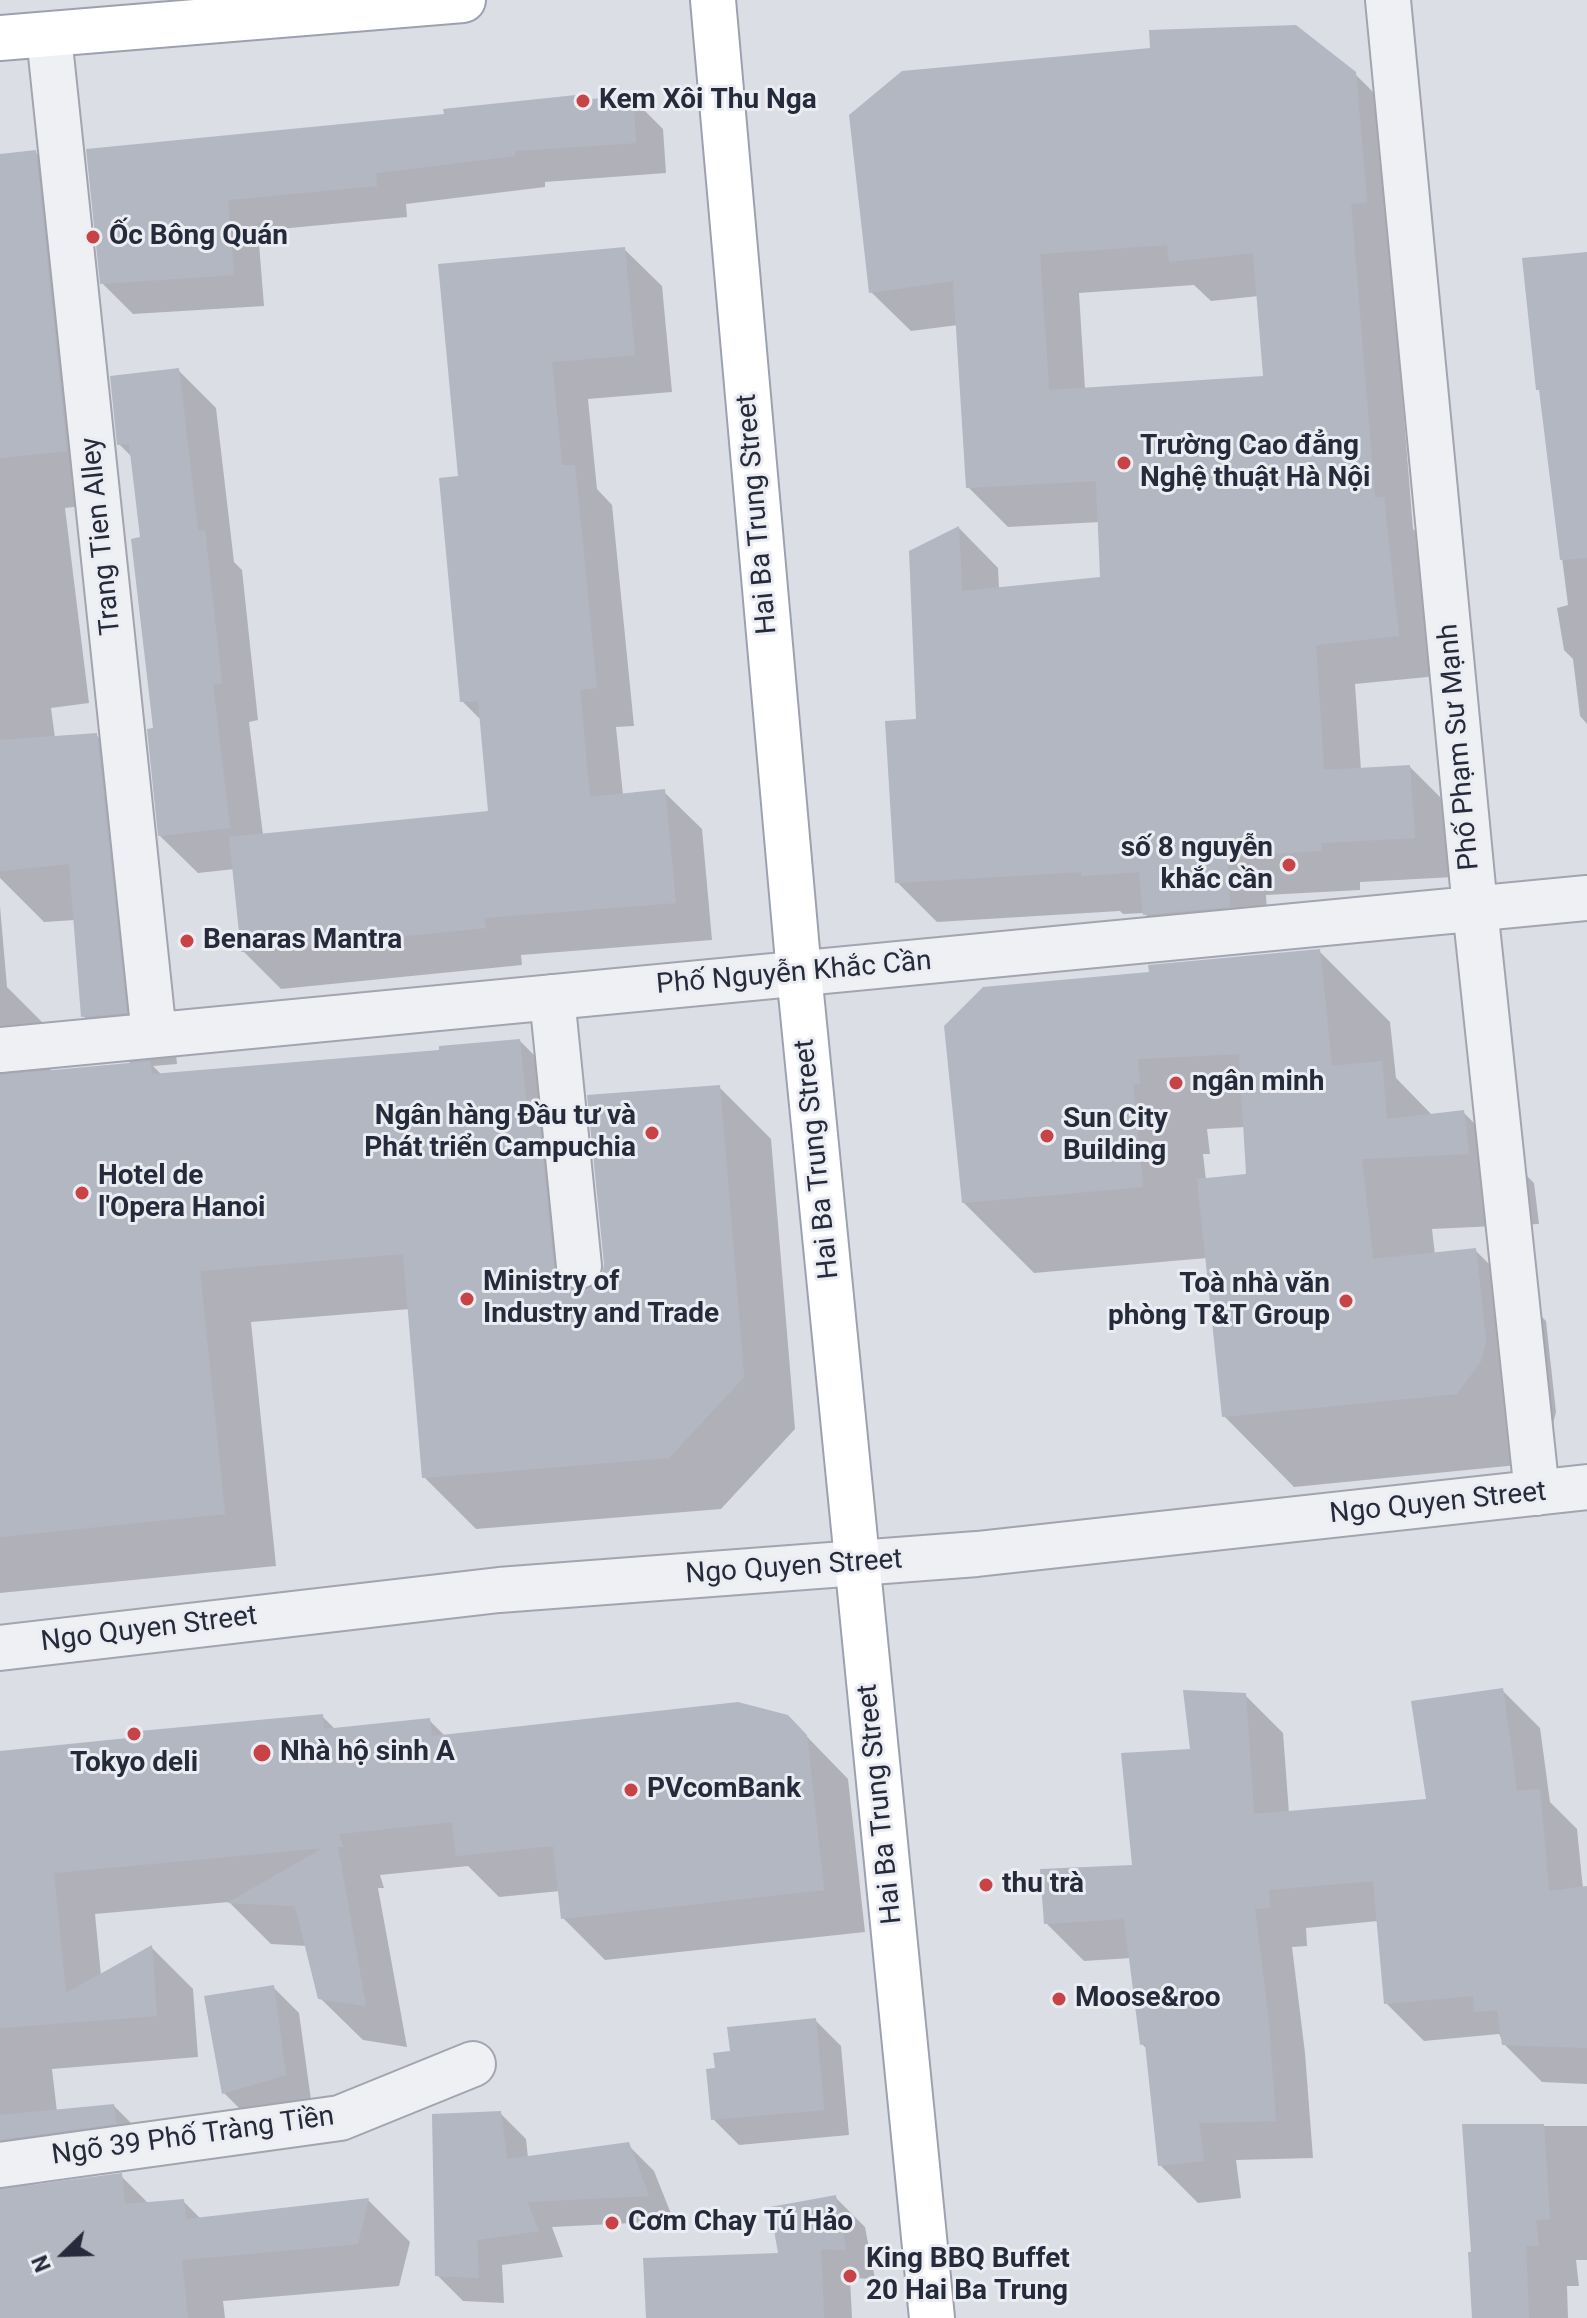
<!DOCTYPE html>
<html>
<head>
<meta charset="utf-8">
<style>
  body { margin:0 }
  #map { position:relative; width:1587px; height:2318px; overflow:hidden; background:#dcdee6; font-family:Roboto,sans-serif }
  canvas { display:block }
  .north { position:absolute; left:24px; top:2214px; width:80px; height:80px; -webkit-text-stroke:6px #ebedf3; paint-order:stroke; rotate:247deg; font-size:22px; font-weight:700; line-height:32px; text-align:center; color:#262b3b }
  .north::after { content:''; display:block; margin:auto; width:28px; height:36px; background:#262b3b; clip-path:polygon(50% 0,100% 100%,50% 72%,0 100%) }
</style>
</head>
<body>
<div id="map">
<canvas width="1587" height="2318"></canvas>
<div class="north">N</div>
</div>
<script>
const ctx = document.querySelector('canvas').getContext('2d');
ctx.lineJoin = 'round';
function fill(path, color) { ctx.fillStyle = color; ctx.fill(path, 'evenodd'); }
const poly = rows => new Path2D(rows.map(r => 'M' + r).join(''));
function strokePath(path, color, width, dash) { ctx.strokeStyle = color; ctx.lineWidth = width; ctx.lineCap = dash ? 'butt' : 'round'; ctx.setLineDash(dash || []); ctx.stroke(path); }
function write(font, color, halo, rows, align = 'center') {
  ctx.font = font + ' Roboto,sans-serif'; ctx.lineWidth = 6; ctx.setLineDash([]); ctx.textBaseline = 'middle'; ctx.strokeStyle = halo; ctx.fillStyle = color; for (const [text, x, y, turn = 0] of rows) {
    ctx.save(); ctx.translate(x, y); ctx.rotate((+turn || 0) * Math.PI / 180); ctx.textAlign = isNaN(turn) ? turn : align; if (halo) ctx.strokeText(text, 0, 0); ctx.fillText(text, 0, 0); ctx.restore();
  }
}
fill(poly([
  [1354,73,1395,114,1390,243,1413,529,1423,539,1438,676,1355,684,1361,770,1410,767,1450,807,1454,877,1360,882,1360,890,1266,895,1269,946,1185,954,1144,913,1123,914,1120,911,937,922,897,882,918,721,959,528,998,568,999,589,1102,579,1100,522,1008,527,968,487,958,325,911,331,871,292],
  [1194,285,1211,301,1259,296,1266,378,1085,389,1079,293],
  [575,97,580,102,632,98,663,129,666,173,545,182,545,187,406,204,407,217,258,231,264,306,133,314,102,283,88,150,446,116],
  [35,152,87,204,118,502,65,508,89,703,51,708,55,738,96,735,148,786,177,1064,153,1066,162,1075,441,1052,520,1041,571,1092,588,1153,601,1283,719,1087,771,1139,795,1429,721,1509,476,1529,424,1477,410,1309,251,1322,276,1566,0,1593,0,906,7,987,47,1027,51,1072,132,1065,83,1016,75,920,44,922,0,878,0,156],
  [624,249,662,286,672,392,588,399,597,489,612,505,634,726,616,727,623,795,664,792,702,829,712,940,521,955,522,965,281,989,243,951,235,869,198,873,160,836,142,539,133,458,119,444,179,371,216,408,234,562,242,570,258,720,249,722,263,835,491,813,482,721,462,701,460,478],
  [1587,254,1587,724,1580,716,1573,659,1564,650,1557,608,1568,605,1541,392,1538,389],
  [1319,951,1390,1022,1396,1078,1433,1116,1463,1112,1534,1183,1539,1224,1432,1229,1435,1255,1476,1251,1546,1321,1556,1412,1551,1432,1528,1464,1294,1487,1224,1416,1207,1258,1034,1273,963,1202,1151,974],
  [1245,1127,1248,1176,1206,1180,1203,1154,1210,1154,1207,1129],
  [1502,1690,1540,1728,1550,1802,1577,1829,1583,1889,1587,1888,1587,2084,1542,2082,1504,2044,1499,2034,1424,2041,1386,2003,1378,1921,1306,1928,1307,1946,1292,1947,1305,2053,1313,2158,1236,2160,1241,2198,1198,2203,1160,2165,1148,2050,1142,2044,1131,1958,1084,1961,1046,1923,1134,1866,1192,1750,1245,1695,1283,1733,1289,1813,1428,1801],
  [322,1716,336,1730,429,1720,445,1736,787,1716,848,1779,865,1932,605,1960,563,1918,560,1891,499,1897,468,1866,380,1875,384,1888,378,1888,407,2047,363,2040,320,1998,307,1946,271,1944,229,1902,95,1914,101,1976,151,1947,193,1989,198,2057,52,2069,57,2112,114,2106,156,2148,25,2187,121,2176,149,2204,183,2201,201,2219,368,2200,410,2242,399,2286,223,2301,225,2318,0,2318,0,1753],
  [273,1987,299,2013,311,2100,250,2119,224,2093],
  [815,2020,841,2046,849,2135,739,2145,713,2119,732,2053],
  [500,2113,526,2139,528,2158,628,2145,654,2171,674,2221,552,2227,563,2257,502,2265,504,2303,463,2301,437,2275],
  [1464,2126,1587,2126,1587,2260,1576,2260,1579,2286,1567,2286,1568,2318,1501,2318],
  [835,2197,865,2227,875,2279,850,2278,852,2318,648,2318,781,2255]
]), '#0003');
fill(poly([
  [1296,25,1356,72,1367,202,1351,204,1375,498,1384,497,1399,636,1316,645,1324,770,1410,765,1415,838,1321,843,1322,851,1227,856,1230,907,1143,915,1139,872,1081,876,1081,872,895,883,885,721,916,719,909,551,959,526,962,591,1100,577,1096,481,966,488,953,281,869,293,849,115,902,71,1150,48,1149,30],
  [1167,245,1169,262,1253,253,1263,376,1049,390,1040,254],
  [576,95,576,100,633,96,636,143,515,151,515,156,376,173,377,186,228,200,234,275,100,284,86,149,444,114,443,109],
  [36,150,67,451,0,458,0,154],
  [625,247,635,355,552,362,562,465,575,465,597,688,580,690,590,797,665,789,676,903,484,918,486,928,241,952,229,837,488,811,478,701,460,702,439,478,458,476,438,264],
  [1587,252,1587,558,1560,560,1539,390,1536,390,1522,258],
  [179,368,198,531,205,530,222,683,213,684,230,828,158,836,147,729,153,728,131,539,140,537,129,444,117,445,110,376],
  [97,733,127,1013,81,1017,69,864,0,871,0,740],
  [1320,949,1332,1066,1382,1061,1387,1119,1464,1110,1469,1154,1362,1159,1373,1259,1476,1248,1486,1341,1481,1361,1457,1394,1222,1417,1197,1179,1246,1174,1239,1054,1138,1059,1140,1084,1133,1084,1143,1187,962,1203,944,1026,983,987,1149,972,1148,965],
  [520,1039,526,1100,537,1099,554,1268,559,1281,569,1289,582,1291,594,1286,602,1276,604,1264,587,1095,720,1085,744,1377,669,1458,422,1478,403,1254,200,1271,225,1514,0,1537,0,1075,150,1061,152,1074,439,1050,439,1046],
  [1503,1688,1517,1791,1540,1789,1549,1891,1587,1886,1587,2048,1502,2045,1497,2010,1474,2012,1473,1996,1384,2004,1373,1881,1269,1890,1270,1908,1255,1909,1268,2013,1276,2121,1199,2123,1204,2161,1158,2166,1145,2044,1140,2045,1124,1919,1044,1924,1040,1869,1132,1865,1121,1753,1190,1749,1183,1690,1246,1693,1254,1814,1426,1799,1411,1701],
  [738,1702,788,1715,807,1735,824,1890,561,1919,553,1846,456,1856,452,1822,339,1834,343,1847,338,1847,366,2006,318,1999,295,1906,227,1903,323,1848,54,1873,66,1993,152,1945,157,2016,0,2028,0,1751,128,1738,128,1732,323,1714,324,1729,430,1718,432,1736],
  [274,1985,286,2075,222,2094,204,1996],
  [816,2018,824,2110,711,2120,706,2069,715,2068,713,2053,730,2051,727,2027],
  [114,2104,116,2124,0,2140,0,2115],
  [501,2111,507,2159,629,2142,649,2196,527,2202,539,2231,477,2240,479,2278,435,2276,432,2114],
  [1462,2124,1544,2124,1550,2219,1536,2220,1539,2246,1526,2246,1529,2318,1472,2318,1468,2252,1471,2252],
  [122,2173,125,2204,184,2199,186,2219,369,2198,358,2244,182,2260,188,2318,0,2318,0,2189],
  [836,2195,846,2250,821,2249,824,2318,646,2318,643,2258,778,2253,770,2207]
]), '#b3b7c2');
const minor = poly([
  [1388,0,1475,908,1537,1493],
  [49,36,154,1035],
  [552,997,579,1266],
  [0,1050,1587,898],
  [0,1648,499,1590,977,1554,1587,1487],
  [0,2165,340,2118,473,2064]
]);
const major = poly([
  [713,0,799,973,932,2318],
  [0,38,463,0]
]);
strokePath(minor, '#a2a5af', 48);
strokePath(major, '#9ca1b1', 48);
strokePath(minor, '#eef0f4', 44);
strokePath(major, '#fff', 44);
for (const [x, y, r, color] of [
  [583,101,8,"#c84346"],
  [93,237,8,"#c84346"],
  [1124,463,8,"#c84346"],
  [1289,865,8,"#c84346"],
  [187,941,8,"#c84346"],
  [1176,1083,8,"#c84346"],
  [652,1133,8,"#c84346"],
  [1047,1136,8,"#c84346"],
  [82,1193,8,"#c84346"],
  [467,1299,8,"#c84346"],
  [1346,1301,8,"#c84346"],
  [134,1734,8,"#c84346"],
  [262,1753,10,"#c84346"],
  [631,1790,8,"#c84346"],
  [986,1885,8,"#c84346"],
  [1059,1999,8,"#c84346"],
  [612,2223,8,"#c84346"],
  [850,2276,8,"#c84346"]
]) { const dot = new Path2D(); dot.arc(x, y, r, 0, 2 * Math.PI); ctx.fillStyle = color; ctx.fill(dot); strokePath(dot, '#ebedf3', 3); }
write('bold 28px', '#262b3b', '#ebedf3', [
  ["Kem Xôi Thu Nga",599,101],
  ["Ốc Bông Quán",109,237],
  ["Trường Cao đẳng",1140,447],
  ["Nghệ thuật Hà Nội",1140,479],
  ["số 8 nguyễn",1273,849,"right"],
  ["khắc cần",1273,881,"right"],
  ["Benaras Mantra",203,941],
  ["ngân minh",1192,1083],
  ["Ngân hàng Đầu tư và",636,1117,"right"],
  ["Phát triển Campuchia",636,1149,"right"],
  ["Sun City",1063,1120],
  ["Building",1063,1152],
  ["Hotel de",98,1177],
  ["l'Opera Hanoi",98,1209],
  ["Ministry of",483,1283],
  ["Industry and Trade",483,1315],
  ["Toà nhà văn",1330,1285,"right"],
  ["phòng T&T Group",1330,1317,"right"],
  ["Nhà hộ sinh A",280,1753],
  ["Tokyo deli",134,1764,"center"],
  ["PVcomBank",647,1790],
  ["thu trà",1002,1885],
  ["Moose&roo",1075,1999],
  ["Cơm Chay Tú Hảo",628,2223],
  ["King BBQ Buffet",866,2260],
  ["20 Hai Ba Trung",866,2292]
], 'left');
write('28px', '#262b3b', '#ebedf3', [
  ["Hai Ba Trung Street",758,514,-95],
  ["Trang Tien Alley",102,536,-96],
  ["Phố Phạm Sư Mạnh",1460,747,-95],
  ["Phố Nguyễn Khắc Cần",794,974,-5],
  ["Hai Ba Trung Street",818,1159,-96],
  ["Ngo Quyen Street",1438,1504,-6],
  ["Ngo Quyen Street",794,1568,-4],
  ["Ngo Quyen Street",149,1630,-7],
  ["Hai Ba Trung Street",881,1804,-96],
  ["Ngõ 39 Phố Tràng Tiền",193,2137,-8]
]);
</script>
</body>
</html>
